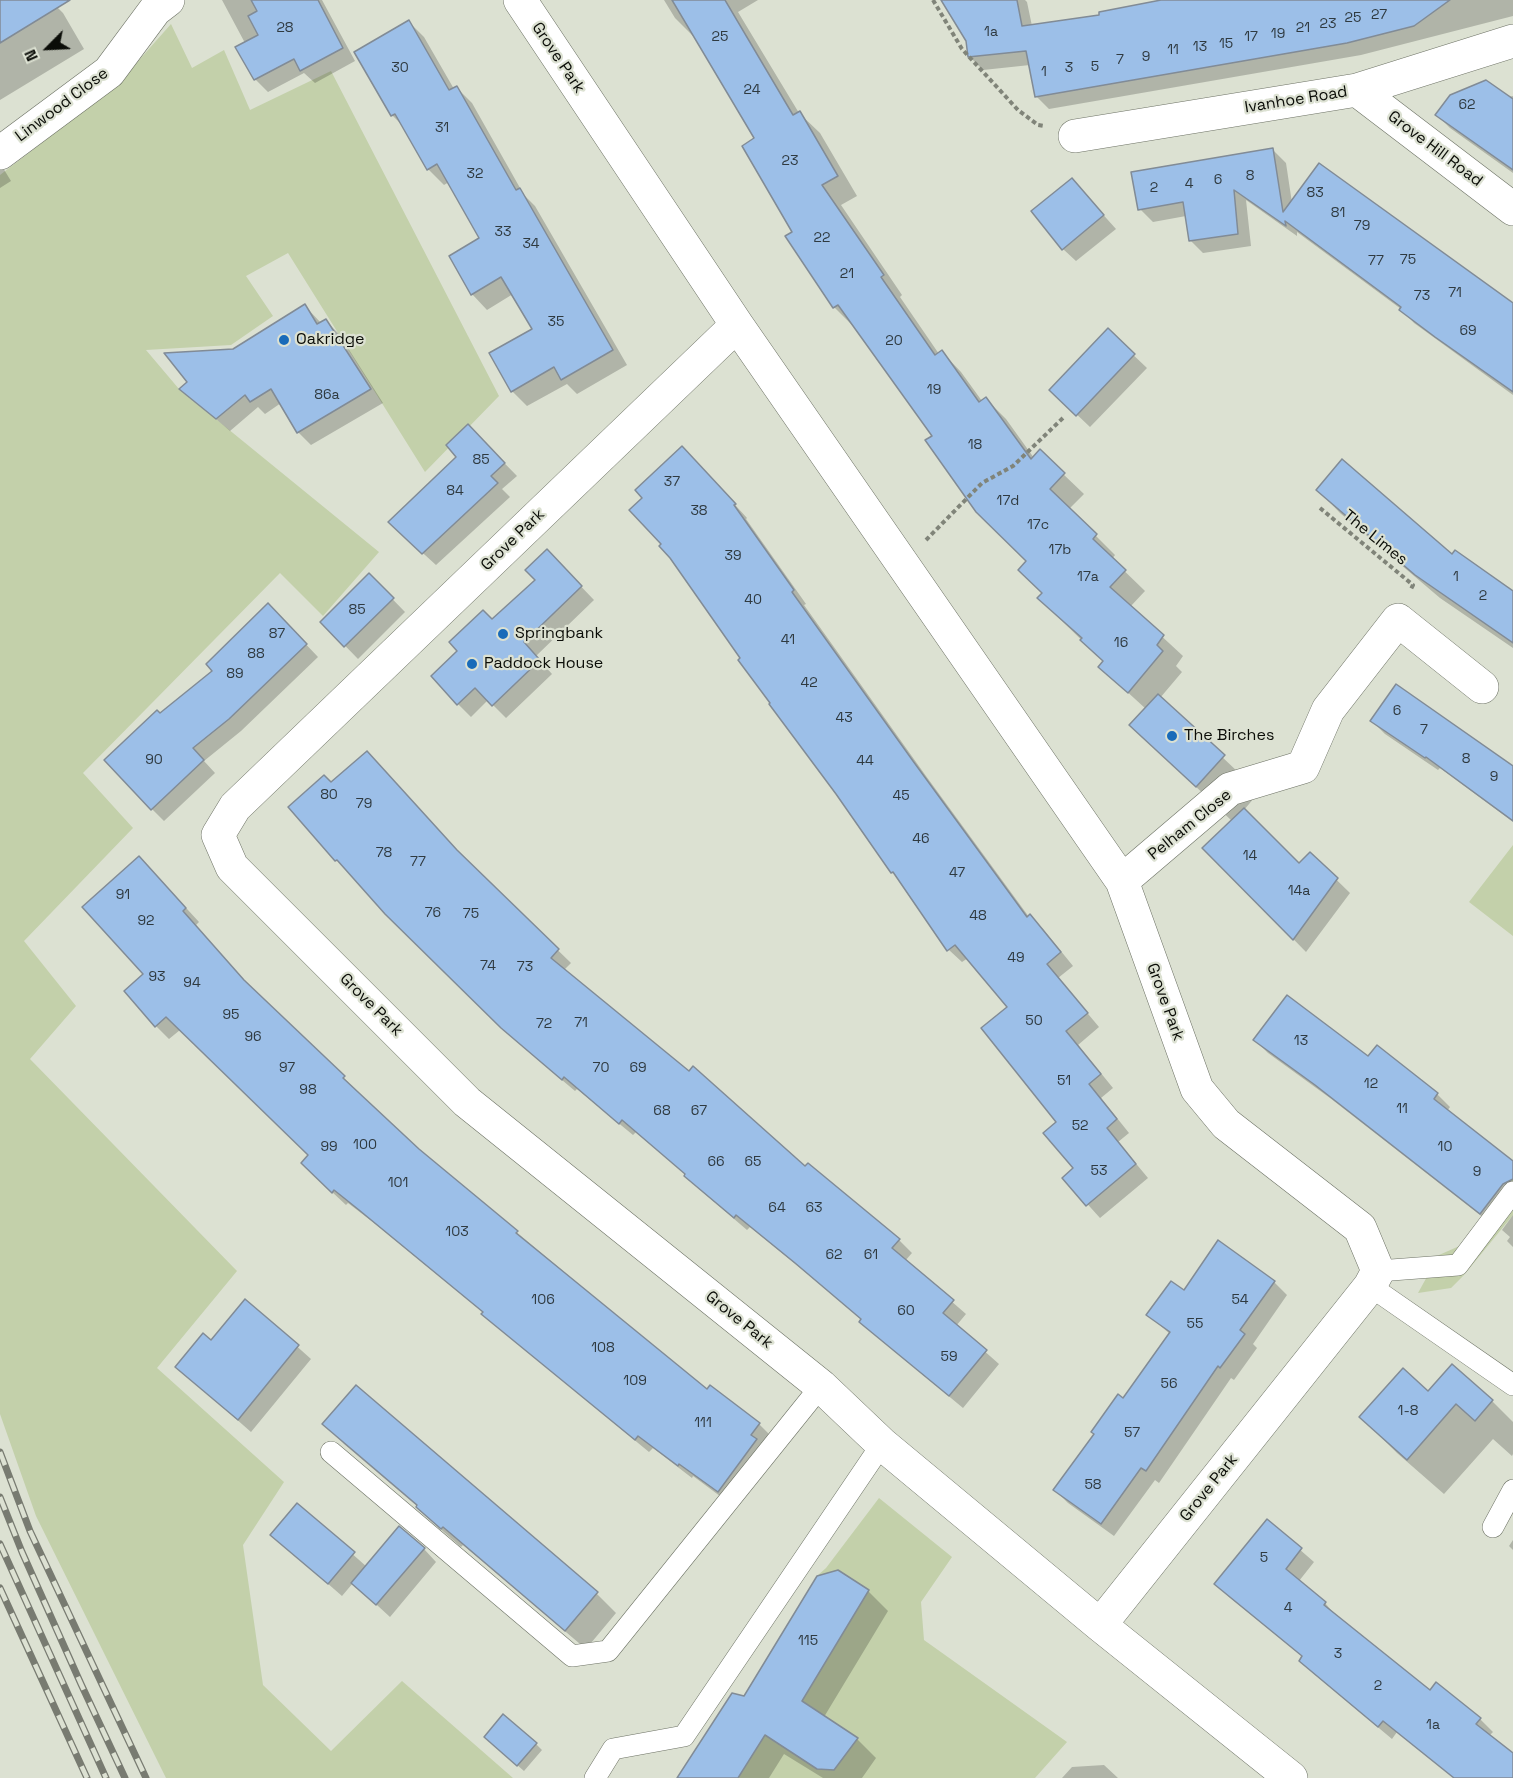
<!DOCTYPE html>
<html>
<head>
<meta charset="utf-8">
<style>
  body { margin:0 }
  #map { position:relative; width:1513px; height:1778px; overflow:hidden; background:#dce1d2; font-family:"Space Grotesk",sans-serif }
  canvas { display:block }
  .north { position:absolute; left:18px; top:18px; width:60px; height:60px; -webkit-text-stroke:4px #dce1d2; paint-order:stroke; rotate:246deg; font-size:16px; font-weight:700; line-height:24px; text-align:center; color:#0b0d08 }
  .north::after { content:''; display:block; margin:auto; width:21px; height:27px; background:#0b0d08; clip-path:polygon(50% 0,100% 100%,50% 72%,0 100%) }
</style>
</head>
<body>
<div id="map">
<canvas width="1513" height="1778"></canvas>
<div class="north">N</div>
</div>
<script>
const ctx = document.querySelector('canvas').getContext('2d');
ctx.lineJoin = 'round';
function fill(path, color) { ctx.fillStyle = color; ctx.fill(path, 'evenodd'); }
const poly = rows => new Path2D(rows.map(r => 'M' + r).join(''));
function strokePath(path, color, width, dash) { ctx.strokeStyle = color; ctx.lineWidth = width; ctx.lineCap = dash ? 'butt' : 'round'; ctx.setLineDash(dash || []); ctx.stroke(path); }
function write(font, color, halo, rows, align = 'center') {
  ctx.font = font + ' "Space Grotesk",sans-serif'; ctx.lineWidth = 4.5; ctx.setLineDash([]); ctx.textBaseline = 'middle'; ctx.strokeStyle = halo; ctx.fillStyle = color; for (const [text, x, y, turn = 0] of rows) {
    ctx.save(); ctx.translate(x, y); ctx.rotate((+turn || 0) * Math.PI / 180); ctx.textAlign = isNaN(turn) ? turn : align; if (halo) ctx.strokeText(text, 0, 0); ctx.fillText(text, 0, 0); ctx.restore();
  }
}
fill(poly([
  [171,24,192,68,224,50,250,110,331,71,499,396,425,472,288,253,246,276,273,316,231,345,146,350,179,389,379,552,323,616,280,573,83,773,133,828,24,941,76,1006,30,1059,237,1271,157,1368,284,1482,243,1545,263,1685,331,1751,402,1681,513,1778,166,1778,36,1516,0,1414,0,175,117,85],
  [1513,845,1513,936,1469,902],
  [1513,1174,1513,1215,1464,1275,1451,1288,1418,1293,1439,1255,1464,1244],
  [879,1498,952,1557,921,1602,924,1640,1067,1742,1035,1778,738,1778,765,1735,817,1769,858,1738,802,1701,869,1590,838,1570,817,1576,826,1568]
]), '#c3d0aa');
fill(poly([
  [0,0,50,0,63,13,84,49,0,100],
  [222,0,322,0,355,61,315,83,304,73,268,92,255,79,245,43],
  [664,0,758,0,738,12,799,113,820,133,857,196,841,205,902,295,900,297,939,354,942,352,961,372,982,401,986,399,1006,419,1034,458,1040,452,1084,494,1069,509,1115,555,1112,559,1145,591,1130,607,1183,656,1176,666,1182,672,1160,698,1259,792,1244,810,1299,865,1310,854,1350,893,1306,952,1204,848,1232,821,1131,725,1146,709,1100,667,1104,662,1059,618,1044,594,1028,561,854,327,834,307,794,232,756,139,695,38,675,18],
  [948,0,1025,0,1027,2,1032,26,1101,17,1187,0,1513,0,1513,16,1361,55,1049,109,1036,96,1030,65,983,70,970,57,967,40],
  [409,22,424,37,454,89,457,88,472,103,524,195,535,206,627,365,577,394,567,384,527,406,512,391,534,329,513,294,487,310,472,294,481,239,449,182,444,185,428,169,404,127,392,115],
  [1513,96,1513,173,1450,128,1437,115],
  [1273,150,1286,163,1292,203,1513,305,1513,395,1414,323,1401,309,1297,232,1297,236,1246,200,1251,246,1203,253,1190,240,1186,216,1153,222,1140,209],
  [0,163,11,181,0,188],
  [1072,180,1116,229,1076,261,1063,249],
  [305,306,321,323,326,321,339,334,383,403,311,445,298,432,281,403,265,414,258,407,230,431,181,389,233,350],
  [1108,331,1147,368,1090,427,1051,390],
  [468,426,517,476,502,489,510,497,436,565,403,535,458,457],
  [695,461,747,518,746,519,806,604,804,605,926,776,1029,917,1043,929,1073,966,1058,978,1099,1027,1078,1045,1113,1088,1101,1098,1129,1133,1118,1142,1148,1178,1100,1218,1064,1178,1075,1169,1058,1122,1009,1007,968,958,962,962,949,950,743,658],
  [1318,490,1452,556,1513,594,1513,648,1440,598,1340,513],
  [547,551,594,600,536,656,552,674,506,718,488,700,471,717,458,704,537,580],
  [369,575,405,612,358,659,322,622],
  [280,617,318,657,241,731,204,761,215,773,164,821,152,809,160,715],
  [1372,721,1513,768,1513,822,1440,768,1438,770,1385,734],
  [331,784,467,862,571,963,564,970,806,1168,808,1166,899,1240,912,1253,905,1261,966,1314,956,1326,999,1364,963,1408,874,1334,861,1322,862,1320,810,1276,750,1227,747,1230,699,1189,687,1175,636,1132,633,1135,577,1089,575,1091,516,1041,386,913],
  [153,872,199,922,195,926,254,991,344,1078,357,1091,356,1092,418,1150,707,1391,710,1387,759,1424,773,1438,732,1505,693,1476,692,1478,653,1448,649,1452,497,1327,484,1313,374,1223,348,1203,346,1205,316,1177,310,1155,180,1030,169,1039,156,1026,145,974],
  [1255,1040,1368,1058,1377,1047,1437,1094,1450,1107,1447,1111,1513,1163,1513,1201,1494,1226,1330,1098,1268,1053],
  [1513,1215,1513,1247,1507,1241,1510,1237,1502,1230],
  [1219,1242,1274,1282,1287,1295,1253,1344,1257,1348,1234,1380,1231,1378,1159,1483,1155,1480,1114,1536,1068,1503,1055,1490,1170,1334,1148,1315,1184,1292],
  [246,1301,311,1359,251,1432,177,1367,211,1342],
  [356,1388,597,1594,616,1613,586,1649,463,1545,461,1547,437,1526,418,1507,344,1444,325,1424],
  [1428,1393,1492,1401,1513,1422,1513,1454,1512,1456,1493,1439,1444,1494,1397,1453,1361,1417],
  [297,1505,367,1567,424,1549,436,1562,390,1617,353,1583,342,1596,272,1535],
  [1267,1521,1314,1562,1299,1581,1325,1603,1337,1617,1430,1692,1480,1719,1493,1732,1489,1736,1513,1755,1513,1778,1455,1778,1397,1732,1392,1739,1313,1673,1301,1660,1303,1657,1229,1597,1216,1584],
  [1513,1540,1513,1550,1509,1546],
  [868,1591,888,1611,824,1717,857,1739,876,1758,862,1778,823,1778,784,1754,769,1778,679,1778,745,1698],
  [492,1743,536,1744,542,1750,524,1771],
  [1104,1765,1118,1778,1062,1778,1072,1767]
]), '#0003');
const building = poly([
  [0,0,70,0,0,43,0,0],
  [251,0,318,0,343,48,300,71,294,59,254,80,235,47,258,35,248,16,257,11,251,0],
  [672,0,725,0,793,115,800,111,838,176,822,185,884,275,881,277,935,355,942,350,979,402,986,397,1031,459,1040,449,1065,473,1050,489,1097,534,1093,539,1126,570,1110,587,1164,635,1157,645,1163,651,1128,693,1098,667,1103,661,1080,640,1082,638,1037,598,1042,593,1018,570,1026,561,976,512,925,440,932,436,838,305,833,308,785,236,792,232,742,146,754,138,672,0],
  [941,0,1017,0,1022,26,1099,15,1099,12,1161,0,1450,0,1414,26,1347,43,1035,97,1026,51,968,57,966,41,941,0],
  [409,20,449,90,457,86,516,190,520,188,613,350,561,380,554,367,511,392,489,353,532,329,501,277,471,295,449,256,479,238,437,164,427,170,395,114,391,116,354,52,409,20],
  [1486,80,1513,99,1513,170,1435,115,1450,95,1486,80],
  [1273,148,1283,212,1319,163,1513,303,1513,392,1435,337,1399,310,1401,307,1285,221,1286,226,1234,190,1238,234,1189,241,1183,202,1138,210,1131,172,1273,148],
  [1072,178,1104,215,1062,250,1031,211,1072,178],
  [305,304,317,324,326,319,371,389,297,433,271,389,250,402,245,395,216,419,179,389,187,382,164,353,233,349,305,304],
  [1108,328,1135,354,1076,416,1049,390,1108,328],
  [468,424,505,463,491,476,498,483,422,554,388,522,456,457,446,445,468,424],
  [682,446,736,504,734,505,794,590,792,592,913,761,1027,917,1030,914,1061,952,1047,964,1088,1013,1066,1031,1101,1074,1089,1084,1117,1119,1107,1128,1136,1164,1086,1206,1062,1178,1073,1168,1043,1133,1056,1122,981,1028,1007,1007,955,945,947,951,893,872,891,873,836,794,769,704,770,703,738,660,740,658,670,558,659,546,661,544,629,510,642,498,635,490,682,446],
  [1342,459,1452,554,1455,550,1513,591,1513,643,1415,575,1316,490,1342,459],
  [547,549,582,586,524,642,540,660,492,706,475,688,457,705,431,676,457,651,449,642,483,610,492,619,535,580,525,570,547,549],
  [369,573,394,598,344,647,320,622,369,573],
  [268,603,307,644,229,719,193,748,204,760,151,810,104,760,157,710,160,713,212,671,206,664,268,603],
  [1396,684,1513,766,1513,821,1426,757,1425,758,1370,721,1396,684],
  [1158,694,1225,755,1196,787,1129,725,1158,694],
  [367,751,457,850,559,949,551,958,689,1071,693,1066,805,1166,808,1163,900,1239,892,1248,954,1300,943,1313,987,1350,949,1396,859,1322,861,1319,795,1263,736,1215,734,1218,684,1176,685,1174,622,1120,619,1124,564,1077,562,1080,501,1028,385,914,337,860,335,861,288,807,324,775,331,782,367,751],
  [1244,808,1299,863,1310,852,1338,878,1293,940,1202,848,1244,808],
  [139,856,186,908,183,911,244,980,345,1076,343,1078,419,1149,518,1231,516,1233,707,1389,710,1385,760,1423,751,1435,757,1439,718,1492,679,1464,678,1466,638,1436,635,1440,481,1314,483,1312,359,1210,334,1190,332,1193,301,1163,308,1155,166,1017,155,1027,124,991,143,974,82,907,139,856],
  [1287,995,1368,1056,1377,1045,1438,1093,1434,1099,1513,1161,1513,1179,1503,1184,1480,1214,1315,1085,1253,1040,1287,995],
  [1218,1240,1275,1281,1240,1330,1245,1334,1220,1368,1218,1366,1146,1471,1141,1468,1101,1524,1053,1490,1094,1434,1091,1432,1118,1394,1123,1398,1170,1332,1146,1315,1171,1281,1184,1290,1218,1240],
  [245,1299,299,1345,238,1420,175,1367,203,1333,211,1340,245,1299],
  [1452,1364,1493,1400,1475,1421,1456,1404,1407,1460,1359,1417,1403,1368,1428,1391,1452,1364],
  [356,1385,598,1592,565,1631,443,1527,441,1529,416,1507,417,1505,322,1424,356,1385],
  [297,1503,355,1552,328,1584,270,1535,297,1503],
  [1267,1519,1302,1548,1286,1569,1326,1602,1324,1605,1430,1690,1436,1682,1481,1718,1476,1724,1513,1753,1513,1778,1454,1778,1383,1721,1378,1727,1299,1661,1302,1656,1214,1584,1267,1519],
  [399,1526,425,1548,376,1605,351,1583,399,1526],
  [838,1570,869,1590,802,1701,858,1738,834,1770,817,1769,765,1735,738,1778,677,1778,732,1693,744,1696,817,1576,838,1570],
  [503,1714,537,1743,517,1766,484,1737,503,1714]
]);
fill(building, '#9cbfe8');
strokePath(building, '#818b96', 1.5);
const service = poly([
  [1378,1271,1458,1265,1513,1192],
  [1370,1286,1513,1385],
  [331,1452,572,1656,608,1651,821,1386],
  [1493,1527,1513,1490],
  [595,1778,613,1749,684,1736,882,1444]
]);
const minor = poly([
  [520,0,737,325,1122,881,1197,1089,1226,1124,1360,1228,1378,1271,1370,1286,1100,1625],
  [1357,90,1513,209],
  [1075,136,1357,90,1513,41],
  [0,153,109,72,155,10,168,0],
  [737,325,235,807,218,835,232,867,467,1102,821,1386,882,1444,1100,1625,1291,1778],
  [1122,881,1230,789,1303,767,1328,710,1398,620,1482,687]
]);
strokePath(service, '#6d7265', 22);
strokePath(minor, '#6d7265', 34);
strokePath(poly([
  [933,0,962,49,1018,110,1038,125,1044,126],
  [1320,508,1413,585,1411,589],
  [926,540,982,483,1013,466,1065,416]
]), '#808479', 4, [4.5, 3]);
strokePath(service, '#fff', 21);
strokePath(minor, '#fff', 33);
const rail = poly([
  [0,1452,30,1531,146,1778],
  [0,1497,22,1552,81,1684,125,1778],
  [0,1544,106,1778],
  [0,1588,87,1778]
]);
strokePath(rail, '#787b71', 7);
strokePath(rail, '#dce1d2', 4.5, [14]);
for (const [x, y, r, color] of [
  [284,340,6,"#196bb9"],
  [503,634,6,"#196bb9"],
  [472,664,6,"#196bb9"],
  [1172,736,6,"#196bb9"]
]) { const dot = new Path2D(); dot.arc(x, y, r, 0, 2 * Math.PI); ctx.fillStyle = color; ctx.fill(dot); strokePath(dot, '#dce1d2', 2); }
write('14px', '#2f3a40', null, [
  ["27",1379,15],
  ["25",1353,18],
  ["23",1328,24],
  ["28",285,28],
  ["21",1303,28],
  ["1a",991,32],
  ["19",1278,34],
  ["25",720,37],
  ["17",1251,37],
  ["15",1226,44],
  ["13",1200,47],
  ["11",1173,50],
  ["9",1146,57],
  ["7",1120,60],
  ["5",1095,67],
  ["30",400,68],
  ["3",1069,68],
  ["1",1044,72],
  ["24",752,90],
  ["62",1467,105],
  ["31",442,128],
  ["23",790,161],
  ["32",475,174],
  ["8",1250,176],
  ["6",1218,180],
  ["4",1189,184],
  ["2",1154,188],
  ["83",1315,193],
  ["81",1338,213],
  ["79",1362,226],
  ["33",503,232],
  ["22",822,238],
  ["34",531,244],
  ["75",1408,260],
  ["77",1376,261],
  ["21",847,274],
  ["71",1455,293],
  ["73",1422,296],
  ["35",556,322],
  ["69",1468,331],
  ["20",894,341],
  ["19",934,390],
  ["86a",327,395],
  ["18",975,445],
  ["85",481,460],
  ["37",672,482],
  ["84",455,491],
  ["17d",1008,501],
  ["38",699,511],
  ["17c",1038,525],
  ["17b",1060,550],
  ["39",733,556],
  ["17a",1088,577],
  ["1",1456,577],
  ["2",1483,596],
  ["40",753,600],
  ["85",357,610],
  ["87",277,634],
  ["41",788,640],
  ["16",1121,643],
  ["88",256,654],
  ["89",235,674],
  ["42",809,683],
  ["6",1397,711],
  ["43",844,718],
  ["7",1424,730],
  ["8",1466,759],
  ["90",154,760],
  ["44",865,761],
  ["9",1494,777],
  ["80",329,795],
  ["45",901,796],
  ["79",364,804],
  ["46",921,839],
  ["78",384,853],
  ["14",1250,856],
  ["77",418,862],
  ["47",957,873],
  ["14a",1299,891],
  ["91",123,895],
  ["76",433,913],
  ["75",471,914],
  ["48",978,916],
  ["92",146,921],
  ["49",1016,958],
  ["74",488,966],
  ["73",525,967],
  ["93",157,977],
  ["94",192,983],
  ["95",231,1015],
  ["50",1034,1021],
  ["71",581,1023],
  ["72",544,1024],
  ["96",253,1037],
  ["13",1301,1041],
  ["97",287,1068],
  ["70",601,1068],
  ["69",638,1068],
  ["51",1064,1081],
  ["12",1371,1084],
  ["98",308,1090],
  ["11",1402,1109],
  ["68",662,1111],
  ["67",699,1111],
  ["52",1080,1126],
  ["100",365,1145],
  ["99",329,1147],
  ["10",1445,1147],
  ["66",716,1162],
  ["65",753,1162],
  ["53",1099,1171],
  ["9",1477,1172],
  ["101",398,1183],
  ["64",777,1208],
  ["63",814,1208],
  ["103",457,1232],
  ["62",834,1255],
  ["61",871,1255],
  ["106",543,1300],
  ["54",1240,1300],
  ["60",906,1311],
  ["55",1195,1324],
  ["108",603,1348],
  ["59",949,1357],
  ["109",635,1381],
  ["56",1169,1384],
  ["1-8",1408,1411],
  ["111",703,1423],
  ["57",1132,1433],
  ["58",1093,1485],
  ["5",1264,1558],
  ["4",1288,1608],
  ["115",808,1641],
  ["3",1338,1654],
  ["2",1378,1686],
  ["1a",1433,1725]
]);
write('16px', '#0b0d08', '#dce1d2', [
  ["Grove Park",558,58,56],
  ["Ivanhoe Road",1296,100,-9],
  ["Linwood Close",62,105,-37],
  ["Grove Hill Road",1435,149,37],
  ["The Limes",1375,538,39],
  ["Grove Park",513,540,-44],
  ["Pelham Close",1190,825,-39],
  ["Grove Park",1165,1002,70],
  ["Grove Park",371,1005,45],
  ["Grove Park",739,1320,39],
  ["Grove Park",1209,1488,-51]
]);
write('16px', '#0b0d08', '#dce1d2', [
  ["Oakridge",296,340],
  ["Springbank",515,634],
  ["Paddock House",484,664],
  ["The Birches",1184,736]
], 'left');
</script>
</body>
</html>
